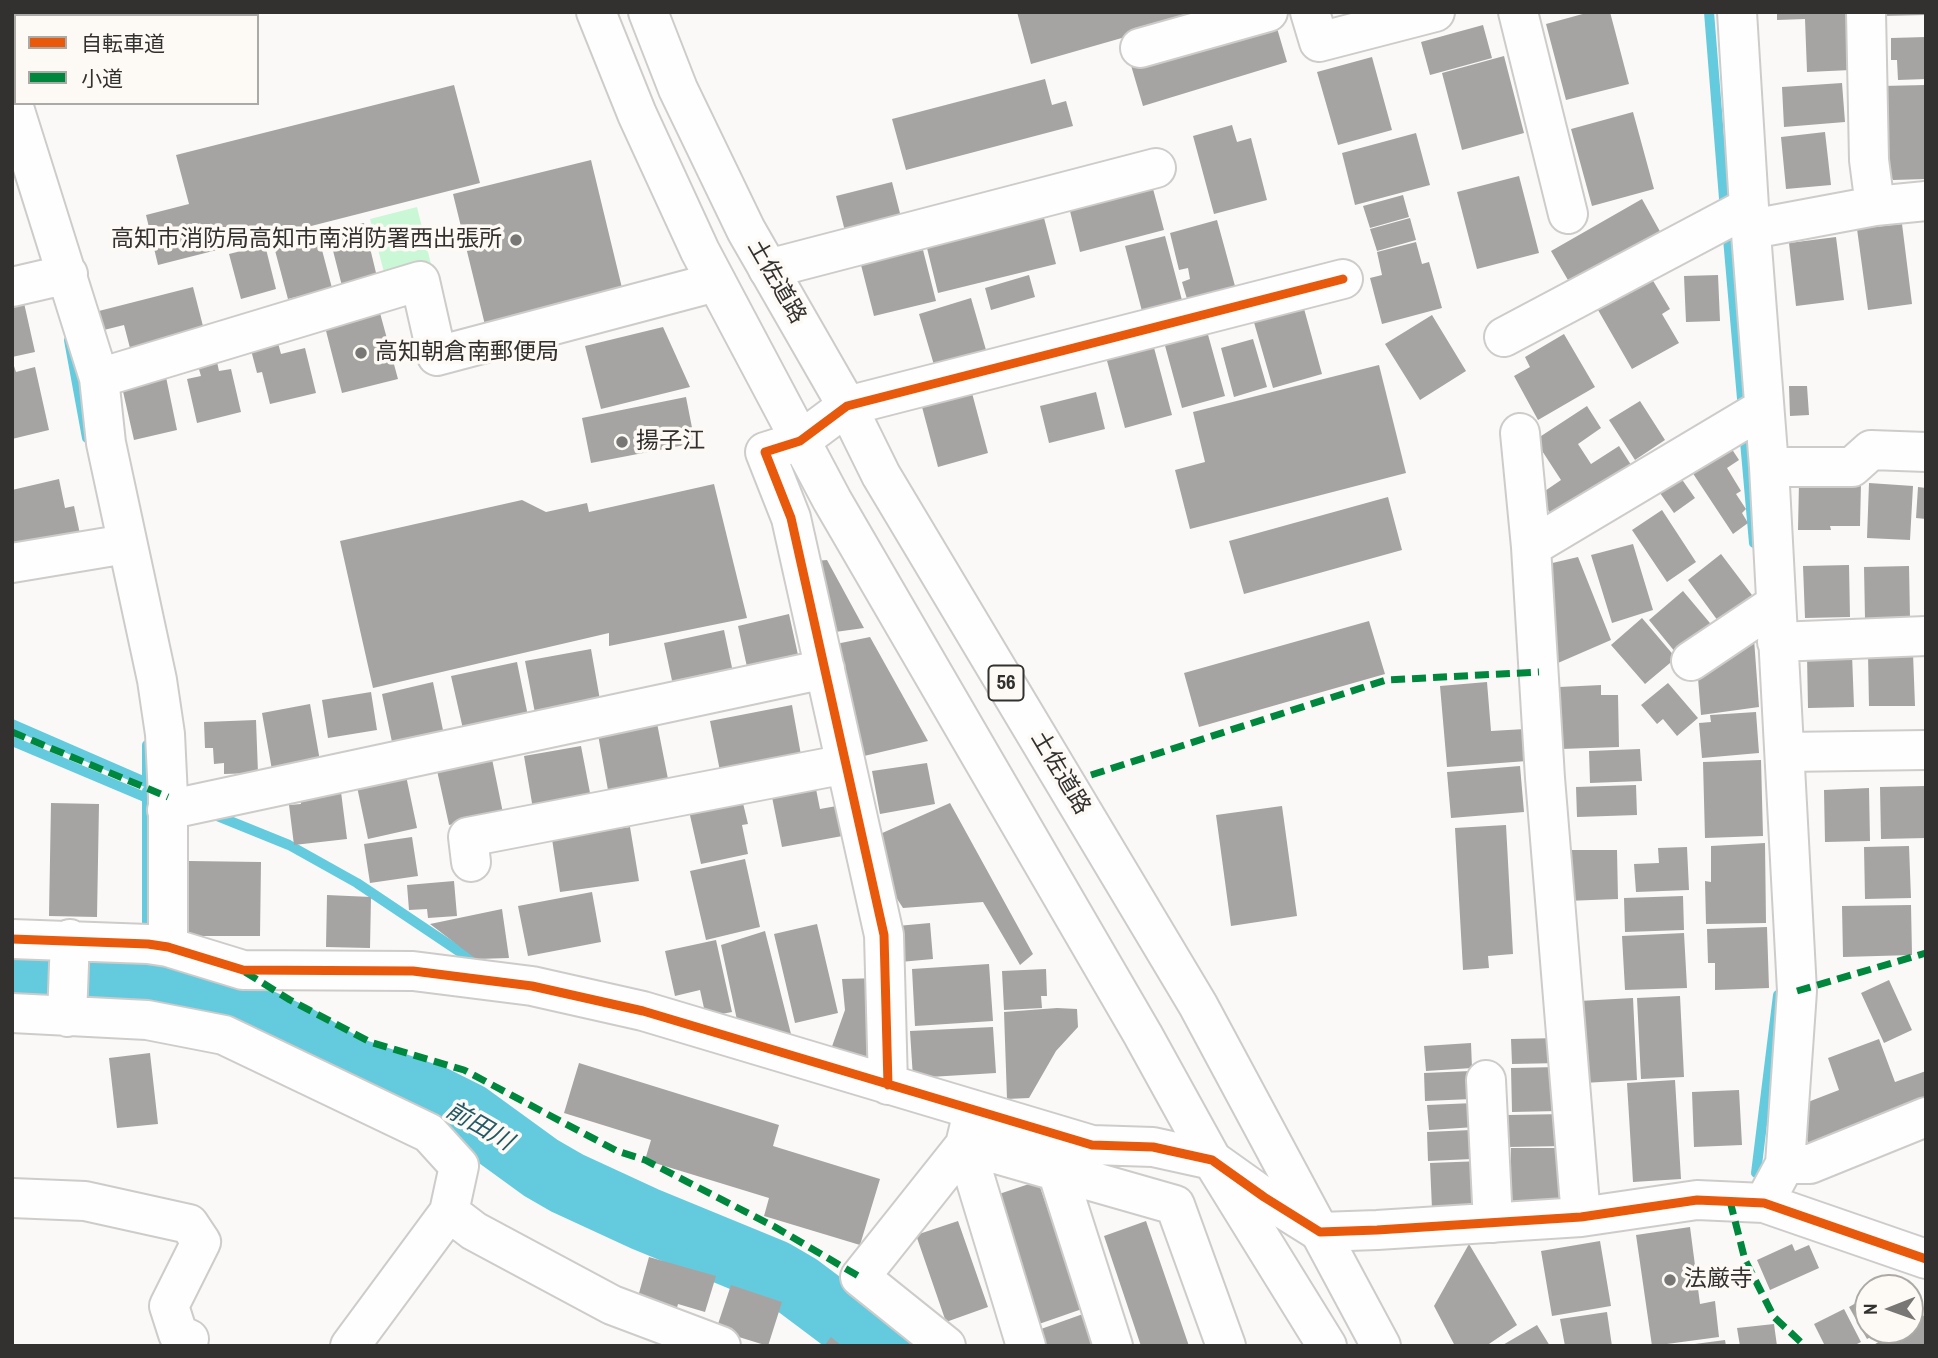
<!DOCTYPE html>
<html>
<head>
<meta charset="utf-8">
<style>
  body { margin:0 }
  #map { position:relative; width:1938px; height:1358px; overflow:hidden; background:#fbf9f7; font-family:"Archivo Narrow","Noto Sans JP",sans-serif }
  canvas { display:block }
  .frame { position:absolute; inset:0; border:14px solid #333130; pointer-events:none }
  .legend { position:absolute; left:14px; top:14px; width:245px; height:91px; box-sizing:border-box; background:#fdfaf5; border:2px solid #acaaa6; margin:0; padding:9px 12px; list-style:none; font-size:21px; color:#333130 }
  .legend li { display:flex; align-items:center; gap:14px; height:35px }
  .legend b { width:35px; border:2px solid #acaaa6 }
  .north { position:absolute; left:1854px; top:1274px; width:70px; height:70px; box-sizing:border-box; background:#fdfaf5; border:2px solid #acaaa6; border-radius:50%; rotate:269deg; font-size:19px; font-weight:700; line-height:28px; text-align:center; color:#333130 }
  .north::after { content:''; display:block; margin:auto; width:24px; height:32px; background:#797776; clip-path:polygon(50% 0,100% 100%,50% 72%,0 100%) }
</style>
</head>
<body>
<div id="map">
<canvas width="1938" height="1358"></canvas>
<div class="frame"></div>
<ul class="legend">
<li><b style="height:9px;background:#e8590c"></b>自転車道</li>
<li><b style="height:9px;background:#00873e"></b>小道</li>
</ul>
<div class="north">N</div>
</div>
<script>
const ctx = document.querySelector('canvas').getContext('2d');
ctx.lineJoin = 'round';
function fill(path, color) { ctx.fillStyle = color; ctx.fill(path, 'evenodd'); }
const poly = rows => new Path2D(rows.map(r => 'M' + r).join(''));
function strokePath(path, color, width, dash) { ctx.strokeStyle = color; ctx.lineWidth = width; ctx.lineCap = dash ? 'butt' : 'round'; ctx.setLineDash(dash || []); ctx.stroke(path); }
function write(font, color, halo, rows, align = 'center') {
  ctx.font = font + ' "Archivo Narrow","Noto Sans JP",sans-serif'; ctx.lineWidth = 7; ctx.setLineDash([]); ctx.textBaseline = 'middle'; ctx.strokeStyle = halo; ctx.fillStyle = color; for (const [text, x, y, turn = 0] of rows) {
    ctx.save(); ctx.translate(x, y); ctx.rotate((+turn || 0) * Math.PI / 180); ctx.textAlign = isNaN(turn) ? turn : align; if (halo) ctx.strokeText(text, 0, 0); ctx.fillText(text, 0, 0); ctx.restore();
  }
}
fill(poly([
  [417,207,431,264,385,276,370,219]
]), '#caf7d6');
strokePath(poly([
  [1709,12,1725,211],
  [1727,227,1743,410],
  [69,340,87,438],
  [1744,430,1754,543],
  [12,724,150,784],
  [12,741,147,798],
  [147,780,147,745],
  [147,791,147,922],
  [210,813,289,845,357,883,478,964],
  [146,959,147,978],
  [1756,1173,1778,995]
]), '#64cbde', 10);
strokePath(poly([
  [12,977,147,978,176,985,209,998,298,1038,347,1068,436,1099,468,1115,541,1168,567,1183,645,1219,774,1272,798,1286,878,1346]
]), '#64cbde', 65);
fill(poly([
  [22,12,255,12,255,13,245,16,23,16],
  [1017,12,1209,12,1209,13,1031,64],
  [1590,12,1610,12,1629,84,1566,100,1546,24],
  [1777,12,1848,12,1851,70,1807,72,1805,19,1777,20],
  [1881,12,1926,12,1926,15,1881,16],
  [1274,18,1287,62,1143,106,1130,62],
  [1483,25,1492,58,1430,75,1421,42],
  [1926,37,1926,79,1898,80,1897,60,1891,60,1891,38],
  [1504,56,1524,133,1462,150,1442,73],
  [1372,57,1392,130,1338,145,1317,72],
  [1045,79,1052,105,1066,101,1073,126,906,170,892,119],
  [1842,83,1845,122,1784,127,1782,87],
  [454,85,480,183,158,265,146,215,189,204,176,155],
  [1926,85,1926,179,1893,180,1884,164,1882,86],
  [1633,112,1654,189,1592,206,1571,129],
  [1232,125,1237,142,1251,138,1267,200,1214,214,1193,136],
  [1825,132,1831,185,1786,189,1781,137],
  [1416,133,1430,185,1355,205,1342,153],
  [591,160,623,292,485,325,453,194],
  [1519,176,1539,253,1477,269,1457,192],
  [892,182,903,225,847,239,836,196],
  [1152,185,1164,230,1080,252,1069,207],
  [1403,195,1409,217,1370,228,1363,206],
  [1642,199,1662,235,1572,287,1551,251],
  [1043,214,1056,264,938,293,926,244],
  [1410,218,1416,240,1377,251,1370,229],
  [1217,220,1235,286,1187,299,1182,282,1190,279,1188,268,1179,270,1170,233],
  [364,223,377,277,342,286,328,231],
  [1902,224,1912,304,1868,310,1857,229],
  [317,231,332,288,288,299,273,243],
  [1165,236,1183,304,1143,315,1125,246],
  [1836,237,1844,300,1796,306,1789,243],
  [1416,242,1422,264,1429,262,1442,308,1382,324,1370,278,1382,275,1377,252],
  [265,245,276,289,241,299,229,254],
  [923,250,936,301,874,316,861,265],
  [1029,275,1035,297,991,310,985,288],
  [1718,275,1720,321,1686,322,1684,276],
  [1652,279,1670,309,1662,314,1679,343,1632,369,1598,310],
  [193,287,204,330,130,348,124,325,96,332,91,313],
  [22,294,35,352,12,357,12,296],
  [971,298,986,350,934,365,919,314],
  [1303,305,1322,374,1273,388,1253,319],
  [380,313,398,379,342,393,325,327],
  [1432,315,1466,371,1420,400,1385,344],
  [663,327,690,387,601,409,585,346],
  [1207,331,1225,396,1182,408,1164,342],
  [1564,334,1595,387,1538,420,1514,376,1530,367,1525,357],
  [1253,339,1267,387,1234,397,1221,348],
  [278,343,281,354,305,348,316,393,270,404,262,372,257,373,251,350],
  [1153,344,1172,415,1125,428,1106,357],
  [12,360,16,372,35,367,49,430,12,439],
  [217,362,219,371,231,369,241,412,197,423,187,379,201,376,198,366],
  [1379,365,1406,473,1190,529,1175,470,1205,462,1193,412],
  [166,377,177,430,134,440,122,387],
  [1789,386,1807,386,1809,415,1790,416],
  [1096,392,1105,429,1049,443,1040,406],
  [972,393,988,453,938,467,922,407],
  [686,397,695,443,591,463,582,418],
  [1640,401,1665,440,1635,460,1609,420],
  [1587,406,1601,428,1578,444,1591,464,1619,446,1635,471,1556,523,1539,495,1561,480,1535,440],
  [1724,437,1739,460,1727,468,1741,491,1736,494,1746,509,1742,513,1748,523,1733,534,1690,469],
  [1676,471,1695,498,1674,513,1655,486],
  [59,479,65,508,74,506,80,534,12,549,12,490],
  [1799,482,1861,483,1860,526,1830,526,1831,530,1798,530],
  [1869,483,1913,486,1910,540,1867,538],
  [714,484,747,618,609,646,609,633,373,688,340,541,522,500,546,512,587,503,589,512],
  [1918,487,1926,488,1926,519,1916,518],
  [1388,497,1402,550,1244,594,1229,541],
  [1662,510,1696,562,1667,582,1632,530],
  [1633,544,1653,610,1612,623,1591,555],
  [1721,554,1752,595,1718,621,1688,580],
  [1578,557,1611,640,1551,666,1548,564],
  [827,560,864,628,828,633,814,561],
  [1849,565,1850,617,1805,618,1803,566],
  [1909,566,1910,618,1865,619,1864,567],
  [1683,591,1715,629,1680,658,1649,620],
  [789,614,800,664,749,676,738,626],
  [1642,618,1676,658,1645,684,1611,645],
  [1369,621,1385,674,1199,727,1184,673],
  [724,630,734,677,674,690,664,643],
  [870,637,928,741,864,756,836,644],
  [1754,639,1759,707,1701,715,1697,666],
  [591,649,600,700,535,713,525,661],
  [1913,653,1915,706,1869,706,1868,654],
  [1852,654,1854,707,1808,708,1807,655],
  [517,662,528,716,463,729,451,676],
  [433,682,444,735,393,747,382,694],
  [1487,682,1491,731,1525,729,1527,761,1447,767,1440,686],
  [1668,683,1698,718,1677,736,1663,719,1657,724,1641,705],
  [1601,685,1601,695,1618,695,1619,747,1561,749,1559,687],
  [371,692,377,730,328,738,322,700],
  [310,704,320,761,272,770,262,713],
  [792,705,801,755,720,771,710,721],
  [1756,712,1759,753,1702,758,1699,723,1711,722,1710,715],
  [656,718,668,779,608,790,597,729],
  [256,720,258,773,224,774,224,763,214,764,213,748,205,748,204,722],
  [581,746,591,798,533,809,524,756],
  [1640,749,1642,781,1590,783,1589,751],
  [491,754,503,813,449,825,436,766],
  [1761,760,1763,836,1705,838,1703,762],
  [927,763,935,804,880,814,872,771],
  [1520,766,1524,812,1451,818,1447,772],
  [405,771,417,828,368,839,356,782],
  [340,784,347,839,294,845,289,805,301,804,299,789],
  [815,784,820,809,842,805,848,835,782,847,771,792],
  [1636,785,1637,815,1577,817,1576,787],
  [1925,786,1926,838,1881,839,1880,787],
  [1869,788,1870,841,1825,842,1824,790],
  [742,799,748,824,742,825,748,854,701,864,689,811],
  [51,803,99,804,97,917,49,916],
  [950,803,1033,954,1020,965,983,902,903,908,888,885,880,834],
  [1282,806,1297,916,1231,926,1216,815],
  [1506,825,1513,954,1488,956,1489,968,1463,970,1455,828],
  [630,827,639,881,560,892,552,839],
  [412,837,418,876,370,883,364,844],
  [1765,843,1766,923,1706,924,1705,881,1711,882,1711,846],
  [1909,846,1911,898,1865,899,1864,847],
  [1687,847,1689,890,1636,892,1634,864,1659,863,1658,848],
  [1565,850,1617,850,1618,899,1566,901],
  [745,859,760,927,706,940,690,871],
  [189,861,261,862,260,936,189,936],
  [454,881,457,916,428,918,427,909,409,910,407,885],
  [592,892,601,942,528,956,518,906],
  [327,895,371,897,370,948,326,947],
  [1683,896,1684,930,1625,932,1624,898],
  [1911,905,1912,955,1843,957,1842,906],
  [502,909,509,958,476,959,430,924],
  [930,923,933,959,900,962,897,926],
  [817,924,838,1013,795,1023,774,934],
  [1767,927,1769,988,1715,990,1715,963,1708,963,1707,929],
  [765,931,792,1038,737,1020,721,945],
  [1684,933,1687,988,1625,990,1622,936],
  [716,940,732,1012,706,1017,700,990,675,996,665,951],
  [989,964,993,1021,915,1026,912,969],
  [1046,969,1047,996,1041,996,1042,1008,1004,1010,1002,971],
  [881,978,873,1067,830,1052,845,1010,842,979],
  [1889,980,1912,1030,1884,1043,1861,993],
  [1680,996,1684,1077,1641,1079,1637,998],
  [1633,998,1637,1080,1583,1083,1579,1001],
  [1057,1008,1077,1009,1078,1027,1056,1051,1029,1098,1007,1099,1004,1012],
  [993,1027,996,1073,913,1078,910,1031],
  [1560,1038,1561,1063,1512,1064,1511,1039],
  [1879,1039,1895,1082,1926,1071,1926,1106,1813,1156,1795,1107,1839,1090,1828,1058],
  [1471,1043,1472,1068,1426,1071,1424,1046],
  [150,1053,158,1124,117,1128,109,1058],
  [579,1063,779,1125,773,1146,880,1179,860,1245,764,1216,769,1198,645,1160,651,1140,564,1113],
  [1558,1067,1559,1111,1512,1112,1511,1068],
  [1471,1071,1472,1099,1425,1101,1424,1073],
  [1675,1080,1681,1179,1633,1182,1627,1083],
  [1739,1090,1742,1145,1694,1147,1692,1092],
  [1474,1103,1475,1127,1429,1130,1427,1105],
  [1566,1114,1566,1146,1508,1147,1508,1115],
  [1471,1130,1472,1159,1428,1161,1427,1132],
  [1511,1148,1567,1148,1567,1203,1511,1203],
  [1482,1161,1484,1207,1432,1209,1430,1163],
  [1038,1181,1082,1309,1039,1324,996,1195],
  [958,1221,988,1307,946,1322,916,1235],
  [1146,1221,1189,1346,1141,1346,1104,1236],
  [1690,1227,1700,1304,1715,1301,1719,1337,1652,1346,1636,1235],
  [1600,1241,1611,1306,1552,1316,1541,1251],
  [1469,1244,1517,1325,1486,1346,1455,1346,1434,1306],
  [1792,1244,1795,1251,1809,1245,1819,1268,1770,1290,1757,1260],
  [649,1257,716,1276,705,1312,678,1304,675,1315,636,1304],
  [731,1285,782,1302,768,1346,716,1330],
  [1868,1296,1868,1330,1883,1330,1867,1339,1849,1307],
  [1844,1309,1861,1342,1853,1346,1825,1346,1814,1324],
  [1607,1312,1612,1346,1565,1346,1560,1319],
  [1083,1314,1094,1346,1047,1346,1041,1329],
  [1923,1315,1926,1319,1926,1346,1872,1346,1898,1330,1910,1330,1910,1323],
  [1774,1324,1777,1346,1740,1346,1737,1328],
  [1537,1325,1550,1346,1501,1346],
  [831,1337,842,1346,824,1346],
  [1725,1340,1726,1346,1695,1346,1695,1344]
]), '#a5a4a2');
const minor = poly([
  [1310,12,1319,42,1435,12],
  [1518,12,1568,214],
  [1737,12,1749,207,1769,467,1797,991,1785,1164,1764,1203],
  [1866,12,1869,160,1875,206],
  [1140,48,1268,12],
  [12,101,99,378,106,443,157,680,165,734,168,797,168,947],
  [1752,229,1875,206,1926,201],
  [768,269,1156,168],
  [12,287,68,274],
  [1504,337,1749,207],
  [99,378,420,281,437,356,716,282],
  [1520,433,1531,547],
  [1769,467,1852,467,1871,450,1926,452],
  [12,563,126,544],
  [1777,642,1926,636],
  [1691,661,1776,604],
  [1785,752,1926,750],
  [167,810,825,669],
  [471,862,468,837,846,764],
  [12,939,148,944,168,947,243,970,413,971,532,986,643,1011,1092,1145,1153,1147,1212,1160,1264,1197,1320,1232,1377,1230,1581,1217,1697,1200,1764,1203,1926,1259],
  [12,1013,147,1020,224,1035,429,1133,459,1166,449,1212,350,1346],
  [67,1017,70,939],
  [1486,1080,1493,1223],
  [888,1085,884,935,791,518,765,452,800,441,847,406,1343,279],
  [965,1145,1175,1205,1226,1346],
  [965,1145,1026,1346],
  [1785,1164,1810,1164,1926,1117],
  [1057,1171,1113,1346],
  [12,1198,85,1201,189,1224,201,1242,169,1306,178,1334,189,1339,184,1346],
  [449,1212,474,1231,612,1305,721,1346],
  [1581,1217,1545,778,1531,547,1764,408],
  [946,1346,860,1277,965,1145,971,1120]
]);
const highway = poly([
  [596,12,637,114,700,251,832,500,1143,1035,1212,1160,1327,1346],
  [648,12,678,89,746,230,847,406,881,475,1198,1005,1381,1346]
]);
strokePath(minor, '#ceccca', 42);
strokePath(highway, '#ceccca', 42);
strokePath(minor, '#fefefe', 38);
strokePath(highway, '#fefefe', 38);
strokePath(poly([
  [12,732,168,797],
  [1091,775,1386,680,1539,672],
  [245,972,290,1000,370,1042,464,1070,617,1151,645,1160,775,1227,860,1277],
  [1797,991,1926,953],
  [1730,1201,1745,1260,1774,1317,1805,1346]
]), '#00873e', 7, [14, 7]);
strokePath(poly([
  [12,939,148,944,168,947,243,970,413,971,532,986,643,1011,1092,1145,1153,1147,1212,1160,1264,1197,1320,1232,1377,1230,1581,1217,1697,1200,1764,1203,1926,1259],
  [888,1085,884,935,791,518,765,452,800,441,847,406,1343,279]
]), '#e8590c', 9);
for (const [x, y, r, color] of [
  [516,240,7,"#797776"],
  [361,353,7,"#797776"],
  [622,442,7,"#797776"],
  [1670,1280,7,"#797776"]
]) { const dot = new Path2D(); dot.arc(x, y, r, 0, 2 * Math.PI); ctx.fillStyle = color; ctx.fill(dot); strokePath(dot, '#fdfaf5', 2.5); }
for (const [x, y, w] of [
  [1006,683,35]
]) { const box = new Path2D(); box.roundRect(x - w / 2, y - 17.5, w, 35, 5); ctx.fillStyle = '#fdfaf5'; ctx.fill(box); strokePath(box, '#333130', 2); }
write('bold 21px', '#333130', null, [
  ["56",1006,683]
]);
write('23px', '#333130', '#fdfaf5', [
  ["高知市消防局高知市南消防署西出張所",502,240,"right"],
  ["高知朝倉南郵便局",375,353],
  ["揚子江",636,442],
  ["法厳寺",1684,1280]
], 'left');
write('23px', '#333130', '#fdfaf5', [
  ["土佐道路",776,282,60],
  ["土佐道路",1060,773,59]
]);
write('italic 24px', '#235966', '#fdfaf5', [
  ["前田川",479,1127,30]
]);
</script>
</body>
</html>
